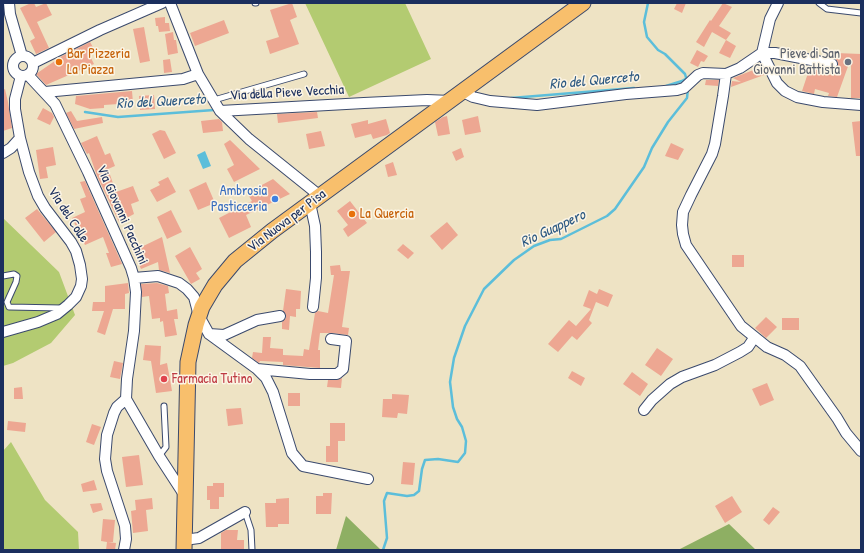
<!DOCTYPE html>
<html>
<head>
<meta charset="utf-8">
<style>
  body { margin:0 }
  #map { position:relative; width:864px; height:553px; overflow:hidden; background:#eee3c4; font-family:"Patrick Hand",sans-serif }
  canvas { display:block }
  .frame { position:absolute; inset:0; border:4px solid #1b2f5e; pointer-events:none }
</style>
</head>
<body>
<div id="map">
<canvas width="864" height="553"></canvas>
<div class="frame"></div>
</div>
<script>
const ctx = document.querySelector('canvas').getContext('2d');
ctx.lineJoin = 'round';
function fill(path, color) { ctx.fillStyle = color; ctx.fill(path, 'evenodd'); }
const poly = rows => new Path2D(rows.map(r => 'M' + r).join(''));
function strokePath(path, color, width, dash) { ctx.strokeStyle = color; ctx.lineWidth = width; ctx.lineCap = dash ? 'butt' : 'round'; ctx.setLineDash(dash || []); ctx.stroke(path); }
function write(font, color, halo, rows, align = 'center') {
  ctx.font = font + ' "Patrick Hand",sans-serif'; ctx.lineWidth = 3; ctx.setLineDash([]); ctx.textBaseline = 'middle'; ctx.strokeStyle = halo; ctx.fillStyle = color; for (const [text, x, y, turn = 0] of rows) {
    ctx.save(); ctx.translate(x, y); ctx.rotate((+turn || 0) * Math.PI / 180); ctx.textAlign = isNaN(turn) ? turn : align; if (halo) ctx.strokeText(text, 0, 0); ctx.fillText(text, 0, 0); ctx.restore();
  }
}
fill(poly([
  [305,3,405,3,431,59,349,97],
  [3,218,59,272,75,315,51,343,13,363,3,366],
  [11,442,45,500,78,532,79,550,3,550,3,451]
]), '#b3cb71');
fill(poly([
  [346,516,381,550,336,550],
  [729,524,756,550,678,550]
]), '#8eaf63');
fill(poly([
  [205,151,211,166,203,169,197,155]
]), '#5cbeda');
strokePath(poly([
  [648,3,644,22,647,37,658,50,665,54,685,74,687,81],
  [666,86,682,81,687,78],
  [511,98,634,88],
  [85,112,118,117,214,110],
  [383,550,387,538,384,501,387,493,407,496,414,495,419,491,422,469,425,460,438,459,458,462,465,453,466,441,462,427,457,419,453,407,450,382,454,358,465,326,484,289,514,260,534,246,550,240,561,239,607,216,615,209,644,167,652,148,668,122,687,98,688,88]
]), '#5cbeda', 2.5);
fill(poly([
  [31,3,34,3,36,7,46,3,52,15,37,22,49,48,36,54,30,41,35,38,20,8],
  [292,3,297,17,290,20,299,44,270,54,266,41,279,37,270,10],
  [677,3,686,3,682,13,674,9],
  [723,3,732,7,719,26,731,33,726,40,712,32,704,47,696,42,710,20,711,21],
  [165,17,165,23,169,23,170,31,159,32,158,26,156,26,155,18],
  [224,20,229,33,195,46,190,33],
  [144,27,150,61,140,63,133,29],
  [173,32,174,40,176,40,178,53,168,55,165,34],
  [726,40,736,46,730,58,719,53],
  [90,42,94,49,88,52,94,64,46,85,36,74,62,56],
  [697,50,708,56,704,62,701,61,698,67,690,63],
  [836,53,861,54,861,98,851,98,851,58,837,97,828,96,829,93,815,89,814,94,802,91,810,67,834,76,835,70,838,65,838,62,835,59],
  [170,59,172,72,164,73,163,60],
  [761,67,764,75,731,87,732,81,741,82,733,78],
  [706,80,719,80,718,86,705,85],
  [5,89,8,102,12,128,3,131,3,90],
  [132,91,133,103,104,105,104,108,90,109,75,104,76,96],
  [154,95,155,109,140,110,139,96],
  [43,108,52,113,54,117,50,125,37,119],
  [71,111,77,121,102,117,103,123,74,129,66,113],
  [317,112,318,118,278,123,277,114],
  [447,116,450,134,438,136,435,122,443,117],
  [478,116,481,132,465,135,462,120],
  [219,119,222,122,223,131,203,133,201,121],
  [386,119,390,133,387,135,373,139,371,134,355,138,351,124,368,120,368,124],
  [861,121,861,156,856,156,852,122],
  [160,130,165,131,176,153,164,159,152,134],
  [321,131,325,146,309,149,306,134],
  [97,136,105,155,110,153,115,166,108,169,116,192,133,186,139,201,131,204,134,214,119,222,97,176,89,153,87,154,81,143],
  [230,140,260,169,234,182,227,169,234,165,224,144],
  [671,143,684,149,678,160,665,156],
  [53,147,56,165,46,167,48,178,40,179,36,150],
  [461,148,464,157,456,161,452,152],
  [393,162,397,175,388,177,385,165],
  [168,177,176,192,157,202,150,190,160,185,158,182],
  [273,179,290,194,246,215,251,227,229,238,219,218,252,201,247,193],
  [85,181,122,264,111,267,106,253,109,253,103,237,85,245,72,218,85,212,80,199,86,197,80,182],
  [206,182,215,203,198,210,189,190],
  [350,201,367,223,348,237,343,229,348,225,337,211],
  [37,209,56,232,44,242,25,218],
  [171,210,182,232,167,239,157,217],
  [447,222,458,235,442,250,430,236],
  [162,237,170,273,159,270,158,262,141,269,133,251],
  [403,244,414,253,408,259,397,250],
  [190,247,202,269,196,273,200,279,191,284,175,256],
  [732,255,744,255,744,267,732,267],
  [340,265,341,271,350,271,342,327,349,328,348,335,332,333,320,333,318,350,320,350,320,368,283,365,283,362,260,361,259,363,252,358,253,352,262,353,263,337,271,337,270,348,283,349,283,355,303,356,304,349,309,350,315,313,318,311,328,313,334,275,331,275,330,266],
  [128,283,129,293,125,294,125,309,113,309,105,335,97,332,104,311,92,311,93,302,105,302,105,286],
  [157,283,168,286,169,293,165,294,167,311,177,309,178,319,174,319,177,335,165,337,163,321,160,322,160,318,152,319,149,296,142,297,141,284],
  [286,289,301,291,300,309,296,309,296,317,290,316,289,330,282,329,282,322,286,318,286,315,283,311],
  [599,289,613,295,608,307,596,302,589,320,592,323,577,340,572,336,558,352,548,344,569,320,576,326,591,309,583,306,589,290,597,294],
  [766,317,777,327,766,338,755,328],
  [782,318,799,318,799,330,782,330],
  [145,345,161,346,160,365,167,363,172,391,156,393,151,361,143,360],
  [657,348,673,359,661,376,645,365],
  [114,361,123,363,120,379,110,377],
  [572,371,585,378,581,386,568,378],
  [632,372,648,384,640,396,623,384],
  [342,378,341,388,327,387,328,380,337,380],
  [767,383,774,400,760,406,752,389],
  [22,387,23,399,14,399,14,388],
  [288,393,300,393,300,406,288,406],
  [392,394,409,395,407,414,398,413,397,418,382,417,383,399,392,399],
  [241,408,243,424,228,426,226,409],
  [8,421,26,423,25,432,7,430],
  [330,423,345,423,345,441,338,441,338,462,326,462,326,446,330,446],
  [92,424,101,427,94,445,86,442],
  [139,455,143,485,126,487,122,457],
  [403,462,415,463,413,485,401,484],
  [94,480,97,490,83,492,81,484],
  [213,483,224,483,224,497,219,497,219,509,210,509,210,500,207,500,207,486,213,486],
  [323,493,332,493,331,514,316,514,316,496,323,496],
  [732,496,742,512,725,523,715,506],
  [152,498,153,509,146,510,148,531,133,533,131,511,136,510,135,500],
  [289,498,289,524,278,524,278,527,266,527,265,503,276,503,276,499],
  [101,503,103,510,93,513,90,504],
  [773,507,780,512,769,525,763,520],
  [103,519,115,520,113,542,108,542,116,543,115,550,106,550,107,542,101,541],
  [226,530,238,530,237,540,244,540,244,550,221,550,221,533]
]), '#eda792');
const service = poly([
  [255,3,256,3],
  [819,3,827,9,861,13],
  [214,100,304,74],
  [3,276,14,274,17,276,16,282,7,302,9,307,61,308],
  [159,456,166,447,164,406],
  [245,512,251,530,252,550]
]);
const minor = poly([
  [9,3,10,14,22,56],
  [170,3,198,74,220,111,249,139,320,196],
  [778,3,770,19,762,53,777,83,785,91,797,97,823,102,861,105],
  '13 66a10 10 0 1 1 20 0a10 10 0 1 1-20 0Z',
  [33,63,100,30,162,3],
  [726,74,723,96,715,144,712,154,691,195,683,212,682,225,683,234,686,245,741,326,767,347,785,355,800,366,837,418,846,433,861,451],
  [28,75,55,104,88,172,131,268,134,278,136,292,134,331,127,379,126,399,159,456,185,496],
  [45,92,183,79,198,74],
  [463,92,473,97,490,101,537,105,626,94,677,90,684,88,698,75,703,73,726,74,740,68,762,53,775,53,832,64],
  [220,111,364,103,427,100,451,101],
  [3,153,11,148,20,138],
  [310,203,315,226,316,252,316,278,313,307],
  [134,278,158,276,179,283,187,289,194,297,199,316,209,334,257,369,310,374,337,374,343,369,346,341,331,339],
  [3,332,38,322,57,314,68,305,76,297,81,286,82,279,80,265,76,251,71,242,45,208,38,196,29,172,20,138,15,109,15,99,21,76],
  [209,334,224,335,257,320,280,316],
  [257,369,266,378,273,392,292,453,303,466,368,479],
  [644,410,652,400,670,384,682,377,715,365,740,352,748,347,754,338],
  [184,540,199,538,245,512],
  [124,550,126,539,125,526,107,471,105,459,107,435,114,413,117,407,126,399]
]);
const primary = poly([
  [184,550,188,362,196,325,202,307,215,285,235,261,272,231,583,3]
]);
strokePath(service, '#3b4a6d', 7);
strokePath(minor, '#3b4a6d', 12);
strokePath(primary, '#3b4a6d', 17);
strokePath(service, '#fff', 5);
strokePath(minor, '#fff', 10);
strokePath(primary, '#f8bf6c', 15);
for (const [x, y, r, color] of [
  [59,62,4,"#e8710a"],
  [848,62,4,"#6b7280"],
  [275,199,4,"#3f7fe0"],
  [352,214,4,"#e8710a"],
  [164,379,4,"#e0444e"]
]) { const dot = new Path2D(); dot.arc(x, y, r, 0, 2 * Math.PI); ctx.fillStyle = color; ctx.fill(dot); strokePath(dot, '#fcf5e5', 1.5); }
write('14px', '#c56008', '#fcf5e5', [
  ["Bar Pizzeria",67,54],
  ["La Piazza",67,70],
  ["La Quercia",360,214]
], 'left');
write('14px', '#5b616d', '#fcf5e5', [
  ["Pieve di San",840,54],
  ["Giovanni Battista",840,70]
], 'right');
write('14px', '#1b2f5e', '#fcf5e5', [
  ["Via della Pieve Vecchia",287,93,-3],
  ["Via del Colle",68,215,57],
  ["Via Giovanni Pacchini",122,215,66],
  ["Via Nuova per Pisa",287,221,-37]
]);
write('14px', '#366cbe', '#fcf5e5', [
  ["Ambrosia",267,191],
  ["Pasticceria",267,207]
], 'right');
write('14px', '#be3a42', '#fcf5e5', [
  ["Farmacia Tutino",172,379]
], 'left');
write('italic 15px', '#2e5a83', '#fcf5e5', [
  ["Rio del Querceto",594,81,-5],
  ["Rio del Querceto",161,102,-3],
  ["Rio Guappero",553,229,-25]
]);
</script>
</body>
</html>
